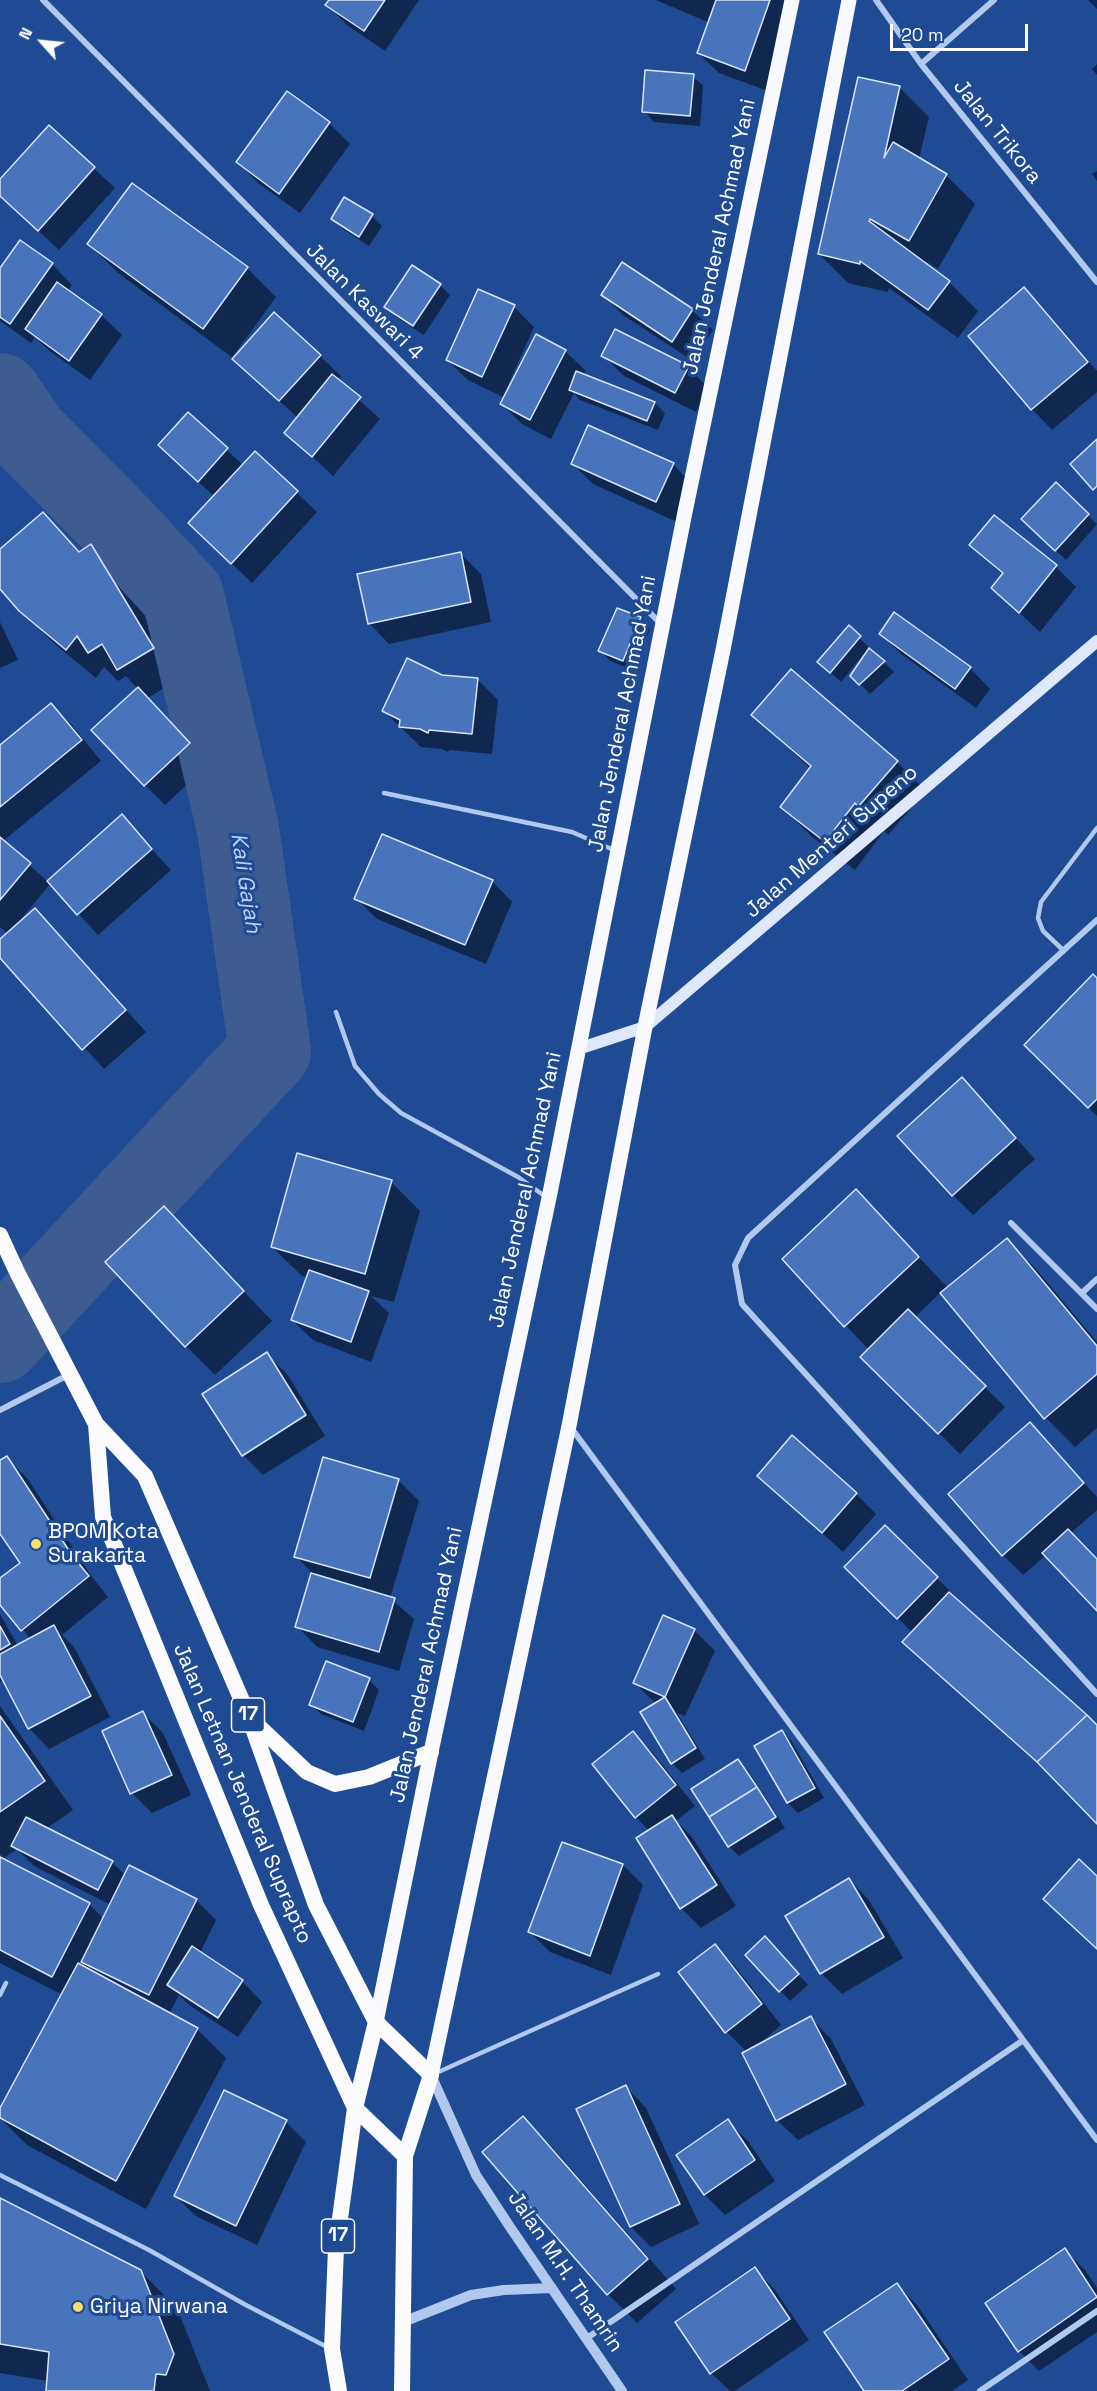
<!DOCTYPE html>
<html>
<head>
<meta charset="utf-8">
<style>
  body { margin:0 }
  #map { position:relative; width:1097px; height:2391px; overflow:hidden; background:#1e4b94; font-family:"Space Grotesk",sans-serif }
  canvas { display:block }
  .north { position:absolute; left:12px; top:12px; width:60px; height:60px; -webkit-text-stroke:4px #1e4b94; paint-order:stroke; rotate:297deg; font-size:16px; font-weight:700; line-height:24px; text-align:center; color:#fff }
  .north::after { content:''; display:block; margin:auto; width:21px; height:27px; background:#fff; clip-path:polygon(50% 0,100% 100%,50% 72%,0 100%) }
  .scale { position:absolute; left:890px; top:24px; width:138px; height:27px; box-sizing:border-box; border:3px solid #fff; border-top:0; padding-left:8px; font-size:18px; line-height:21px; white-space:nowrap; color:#fff; -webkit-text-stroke:4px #1e4b94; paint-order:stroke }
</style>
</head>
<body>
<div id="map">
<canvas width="1097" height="2391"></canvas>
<div class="north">N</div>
<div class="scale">20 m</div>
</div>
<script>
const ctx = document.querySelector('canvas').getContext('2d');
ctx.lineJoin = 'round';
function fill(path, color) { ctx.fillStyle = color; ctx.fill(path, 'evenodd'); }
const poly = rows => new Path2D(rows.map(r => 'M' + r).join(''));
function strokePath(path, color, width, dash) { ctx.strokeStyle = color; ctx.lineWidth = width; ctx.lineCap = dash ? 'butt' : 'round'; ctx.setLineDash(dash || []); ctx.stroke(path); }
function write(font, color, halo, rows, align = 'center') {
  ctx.font = font + ' "Space Grotesk",sans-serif'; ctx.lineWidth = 6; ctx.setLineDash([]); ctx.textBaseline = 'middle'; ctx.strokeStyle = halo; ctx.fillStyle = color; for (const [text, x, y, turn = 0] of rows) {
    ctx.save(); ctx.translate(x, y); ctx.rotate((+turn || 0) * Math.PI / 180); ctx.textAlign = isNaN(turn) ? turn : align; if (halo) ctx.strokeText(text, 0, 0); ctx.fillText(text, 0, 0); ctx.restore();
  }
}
fill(poly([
  [330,0,419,0,385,51,347,25,327,5],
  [656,0,789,0,795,6,765,90,719,73,698,53,710,23],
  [1088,0,1097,0,1097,9],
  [1097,64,1097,75,1092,69],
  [693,76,703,86,700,126,654,122,644,111],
  [860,79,900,88,929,117,919,159,946,175,975,204,938,269,925,261,923,263,949,282,978,311,958,338,889,288,888,292,848,283,819,254],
  [288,93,329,123,350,144,300,213,258,183,238,162],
  [49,127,115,188,59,250,0,195,0,181],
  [1097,171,1097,181,1092,174],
  [372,216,382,226,369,246,343,229,333,219],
  [20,242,52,264,72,285,68,291,101,315,122,335,90,380,47,349,35,337,31,343,0,321,0,270],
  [89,244,247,268,276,297,233,356,235,357,274,314,320,356,341,376,337,380,380,419,333,476,286,432,298,418,233,358,118,273],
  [622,264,692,310,713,330,693,361,623,315,603,295],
  [440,285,450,295,424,335,396,317,386,307],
  [1024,289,1044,309,1097,371,1097,392,1052,430,1032,409,970,336],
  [514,307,534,327,504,394,506,396,565,351,586,371,583,375,655,403,665,413,658,430,580,400,574,393,551,439,522,424,502,404,505,398,468,380,447,360],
  [603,355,688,367,708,388,696,412,624,376],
  [188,414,244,466,255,453,317,512,252,583,210,543,215,497,180,465],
  [573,464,673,464,693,485,677,522,593,484],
  [1056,485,1097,524,1066,560,1033,529],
  [43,514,81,553,91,546,120,575,182,677,148,698,209,764,165,805,145,785,138,689,126,676,118,681,104,667,96,678,50,640,0,586,0,551],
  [971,545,1056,567,1076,587,1040,632,993,588,1003,575],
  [461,554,481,574,491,622,389,644,369,623],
  [640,618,650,629,633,670,610,661,600,650],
  [0,622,18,660,0,668],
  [849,628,894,672,870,694,852,676,865,657,863,655,841,682,830,672],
  [881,634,970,668,990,689,976,708,901,654],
  [442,676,477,679,498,700,492,754,449,750,448,752,442,749,421,747,384,711],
  [51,705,72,725,101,761,3,841,48,882,122,817,171,870,98,935,51,883,21,919,23,921,35,910,146,1032,104,1069,0,955,0,941,8,934,0,927,0,747],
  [753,715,897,762,926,791,888,835,884,831,855,870,811,836,782,807,811,769],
  [492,881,512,902,486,964,377,919,356,898],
  [1097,980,1097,1116,1026,1045],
  [962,1079,1035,1159,973,1215,953,1195],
  [391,1182,420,1211,394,1302,371,1296,389,1313,371,1362,313,1340,292,1320,307,1277,302,1276,272,1247],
  [856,1191,949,1289,1007,1240,1036,1269,1097,1342,1097,1428,1075,1447,1046,1418,941,1292,914,1318,1005,1407,960,1454,862,1357,869,1350,784,1259],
  [164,1208,272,1321,215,1375,186,1346],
  [266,1354,287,1374,325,1436,263,1475,243,1455],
  [1030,1424,1097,1497,1097,1510,1071,1533,1097,1560,1097,1609,1046,1555,1023,1575,1003,1555],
  [6,1458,27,1478,92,1577,108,1597,62,1635,74,1647,110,1717,49,1749,29,1728,4,1680,0,1682,0,1614,18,1646,31,1639,0,1602,0,1580,22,1563,0,1531,0,1462],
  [324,1459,399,1481,419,1501,390,1598,414,1619,399,1671,317,1647,297,1626,316,1577,296,1556],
  [759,1476,856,1494,876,1514,843,1552],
  [885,1527,957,1598,956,1600,1097,1727,1097,1822,1059,1783,934,1671,905,1642,913,1633,866,1587],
  [664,1617,694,1630,715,1651,685,1716,677,1713,705,1759,682,1773,672,1763,656,1704,635,1683],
  [369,1680,379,1690,364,1731,321,1714,311,1704],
  [0,1706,73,1810,46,1829,112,1862,126,1876,196,1900,216,1920,200,1953,242,1981,262,2002,238,2037,189,2005,179,1995,169,2014,197,2029,226,2058,146,2209,27,2145,0,2118,0,2111,63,1995,0,1963,0,1859,89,1904,104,1919,111,1905,34,1866,17,1849,4,1858,0,1854],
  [143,1713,163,1733,191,1795,152,1813,132,1793],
  [782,1731,792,1742,824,1798,798,1813,788,1803,756,1746],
  [633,1733,653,1753,695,1806,676,1821,692,1837,736,1906,701,1928,681,1908,649,1831,636,1817,594,1764],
  [738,1761,748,1771,785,1828,739,1856,729,1846,694,1789],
  [623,1865,643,1885,611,1975,550,1952,530,1932],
  [849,1879,869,1900,903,1958,842,1994,821,1973,787,1916],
  [714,1946,735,1966,781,2025,756,2047,811,2018,831,2039,865,2105,798,2140,777,2120,747,2052,727,2032,680,1973],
  [775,1948,808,1985,790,2001,747,1955],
  [626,2087,646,2108,699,2224,651,2247,631,2227,578,2110],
  [523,2118,552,2147,676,2289,637,2323,608,2294],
  [727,2121,748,2141,775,2181,725,2215,705,2195,678,2155],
  [286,2122,306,2142,257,2245,196,2216,175,2196],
  [0,2199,140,2271,177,2308,210,2391,47,2391,48,2381,0,2373],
  [1065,2250,1085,2270,1097,2288,1097,2332,1039,2371,1019,2351],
  [755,2269,775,2290,809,2340,735,2391,730,2391,711,2373],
  [897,2285,917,2305,968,2380,952,2391,866,2391]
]), '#0007');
strokePath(poly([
  [0,394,28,435,121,529,183,596,238,829,270,1051,0,1342]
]), '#3d5c91', 82);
const building = poly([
  [329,0,385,0,364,31,325,5,329,0],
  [716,0,770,0,745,71,697,53,716,0],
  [645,70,694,74,690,116,642,112,645,70],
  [858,77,900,86,884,158,893,142,947,174,909,241,870,219,869,221,950,281,928,310,860,261,860,264,818,254,858,77],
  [287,91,330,122,279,194,236,162,287,91],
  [49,125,95,167,38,231,0,196,0,179,49,125],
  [132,183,248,267,203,329,87,244,132,183],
  [344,197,373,214,359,237,331,219,344,197],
  [20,240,53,263,10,324,0,317,0,268,20,240],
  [622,262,693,309,672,342,601,295,622,262],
  [412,265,441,284,413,326,384,307,412,265],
  [57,282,102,314,69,361,25,329,57,282],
  [1024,287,1088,362,1031,410,968,336,1024,287],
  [478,289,515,305,482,377,446,360,478,289],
  [274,312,321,355,279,401,232,359,274,312],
  [615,329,689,366,675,393,601,356,615,329],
  [536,334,566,350,530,420,500,404,536,334],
  [576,371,655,402,647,421,569,390,576,371],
  [332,374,361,397,312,457,284,433,332,374],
  [188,412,228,448,198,482,158,445,188,412],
  [588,425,674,463,656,502,571,464,588,425],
  [1097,439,1097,486,1093,490,1070,464,1097,439],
  [255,451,298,491,231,564,188,523,255,451],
  [1056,482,1089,514,1055,551,1021,519,1056,482],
  [43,512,79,552,91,544,154,648,117,670,102,644,88,653,77,636,66,650,19,611,0,589,0,549,43,512],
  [994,515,1057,565,1019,613,991,588,1003,573,969,545,994,515],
  [461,552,471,602,368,624,357,574,461,552],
  [617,608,641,617,623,661,598,651,617,608],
  [894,612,971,667,955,689,879,634,894,612],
  [849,625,861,636,830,673,817,662,849,625],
  [869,648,885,661,859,685,850,676,869,648],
  [407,658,442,675,478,678,472,734,429,730,428,733,420,729,399,727,400,720,382,711,407,658],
  [791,669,898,761,858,807,855,803,825,842,780,807,811,766,751,715,791,669],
  [138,687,190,743,144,786,91,730,138,687],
  [51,703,82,740,0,807,0,745,51,703],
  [122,814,152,849,77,915,47,881,122,814],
  [382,834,493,880,465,945,354,899,382,834],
  [0,837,31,863,0,900,0,837],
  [35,908,126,1010,82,1050,0,958,0,939,35,908],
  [1093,974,1097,978,1097,1099,1088,1108,1024,1045,1093,974],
  [962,1077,1016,1138,952,1196,897,1136,962,1077],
  [297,1153,392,1180,365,1274,271,1247,297,1153],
  [856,1189,919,1257,844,1327,782,1259,856,1189],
  [164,1206,244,1291,185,1347,105,1262,164,1206],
  [1007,1238,1097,1346,1097,1374,1044,1419,940,1293,1007,1238],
  [309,1270,369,1291,351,1342,291,1320,309,1270],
  [908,1309,986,1386,938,1434,860,1357,908,1309],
  [267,1352,306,1415,242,1456,202,1394,267,1352],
  [1030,1422,1084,1483,1002,1556,948,1494,1030,1422],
  [792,1435,857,1493,822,1533,757,1476,792,1435],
  [7,1456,72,1555,89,1576,21,1631,0,1605,0,1578,20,1563,0,1534,0,1460,7,1456],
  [323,1457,399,1479,370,1578,294,1557,323,1457],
  [885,1525,938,1577,897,1619,844,1567,885,1525],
  [1068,1529,1097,1559,1097,1611,1042,1553,1068,1529],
  [311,1573,395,1598,379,1652,295,1627,311,1573],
  [949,1592,1087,1715,1037,1762,902,1642,949,1592],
  [663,1615,695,1629,665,1697,633,1683,663,1615],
  [54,1625,91,1696,28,1729,0,1675,0,1654,54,1625],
  [0,1626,10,1644,0,1650,0,1626],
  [326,1661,370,1678,353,1722,309,1705,326,1661],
  [665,1697,696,1748,671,1764,640,1712,665,1697],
  [143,1711,172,1775,130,1794,102,1731,143,1711],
  [1087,1715,1097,1725,1097,1824,1037,1762,1087,1715],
  [0,1716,45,1781,0,1812,0,1716],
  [782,1730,815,1788,787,1803,754,1746,782,1730],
  [633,1731,676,1785,635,1818,592,1764,633,1731],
  [738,1759,757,1787,709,1817,691,1789,738,1759],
  [757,1787,776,1817,728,1847,709,1817,757,1787],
  [672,1815,717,1885,680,1909,636,1838,672,1815],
  [26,1817,113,1861,98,1890,11,1846,26,1817],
  [562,1842,623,1864,590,1956,528,1932,562,1842],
  [0,1857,90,1903,52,1977,0,1950,0,1857],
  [1079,1859,1097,1876,1097,1949,1043,1899,1079,1859],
  [129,1865,197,1899,149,1995,81,1962,129,1865],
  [849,1878,884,1937,820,1974,785,1916,849,1878],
  [765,1936,799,1974,779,1992,745,1955,765,1936],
  [715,1944,762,2004,725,2033,678,1972,715,1944],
  [192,1946,243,1980,218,2018,167,1985,192,1946],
  [78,1963,198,2028,116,2181,0,2118,0,2108,78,1963],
  [811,2016,846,2084,776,2121,742,2053,811,2016],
  [626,2085,680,2204,630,2227,576,2109,626,2085],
  [224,2090,287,2120,236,2226,174,2196,224,2090],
  [523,2116,648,2259,607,2295,482,2152,523,2116],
  [728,2119,755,2160,704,2195,676,2155,728,2119],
  [0,2198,141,2270,174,2354,166,2375,156,2374,154,2391,46,2391,49,2352,0,2344,0,2198],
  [1065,2248,1097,2297,1018,2352,985,2303,1065,2248],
  [755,2267,790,2319,710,2374,675,2322,755,2267],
  [897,2283,949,2359,902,2391,864,2391,824,2332,897,2283]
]);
fill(building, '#4774ba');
strokePath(building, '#d7e5fa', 1.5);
strokePath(poly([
  [384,793,572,832,616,851],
  [1063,950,1043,931,1038,918,1041,902,1097,828],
  [336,1012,355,1066,379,1094,401,1113,518,1177,546,1197],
  [0,1995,6,1983],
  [436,2073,658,1974],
  [0,2175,149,2250,244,2304,329,2348]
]), '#b1c9ee', 4.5);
strokePath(poly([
  [43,0,660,623],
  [876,0,921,64,1097,282],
  [921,64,994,0],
  [1097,920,748,1238,735,1265,742,1304,1097,1694],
  [1011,1223,1097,1309],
  [1082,1293,1097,1279],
  [0,1410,70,1374],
  [572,1429,1097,2140],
  [587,2338,1022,2041],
  [980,2391,1097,2311]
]), '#b1c9ee', 6);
strokePath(poly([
  [431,2075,476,2175,510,2227,622,2391],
  [403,2322,471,2295,504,2290,552,2288]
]), '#b1c9ee', 10);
strokePath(poly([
  [578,1049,645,1027,1097,641]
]), '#dee8fa', 12);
strokePath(poly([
  [376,2022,431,1752,549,1198,685,512,792,0],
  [431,2075,569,1426,645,1027,723,650,849,0]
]), '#f8faff', 15);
strokePath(poly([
  [0,1235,17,1272,96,1424,145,1476,249,1717,316,1905,376,2022,431,2075,405,2156,402,2391],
  [96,1424,103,1517,261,1905,355,2108,405,2156],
  [252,1720,307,1772,335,1784,369,1777,431,1752],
  [339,2391,332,2349,336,2248,355,2108,376,2022]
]), '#fcfcff', 16);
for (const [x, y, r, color] of [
  [36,1544,6,"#fddc70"],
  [78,2307,6,"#fddc70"]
]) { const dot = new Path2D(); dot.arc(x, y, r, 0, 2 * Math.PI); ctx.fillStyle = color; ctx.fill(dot); strokePath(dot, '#1e4b94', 2); }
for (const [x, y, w] of [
  [248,1715,33],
  [338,2236,33]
]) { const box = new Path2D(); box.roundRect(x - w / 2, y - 17, w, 34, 4.5); ctx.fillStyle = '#1e4b94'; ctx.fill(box); strokePath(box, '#fff', 1.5); }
write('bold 20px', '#fff', null, [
  ["17",248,1715],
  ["17",338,2236]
]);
write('21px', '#fff', '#1e4b94', [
  ["Jalan Trikora",997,132,51],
  ["Jalan Jenderal Achmad Yani",720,237,-78],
  ["Jalan Kaswari 4",364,302,45],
  ["Jalan Jenderal Achmad Yani",623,714,-79],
  ["Jalan Menteri Supeno",832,842,-41],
  ["Jalan Jenderal Achmad Yani",526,1190,-78],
  ["Jalan Jenderal Achmad Yani",427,1665,-78],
  ["Jalan Letnan Jenderal Suprapto",242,1794,67],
  ["Jalan M.H. Thamrin",565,2272,56]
]);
write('21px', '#fff', '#1e4b94', [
  ["BPOM Kota",48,1532],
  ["Surakarta",48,1556],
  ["Griya Nirwana",90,2307]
], 'left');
write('italic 22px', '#bdd3f5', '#1e4b94', [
  ["Kali Gajah",245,883,81]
]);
</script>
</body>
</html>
